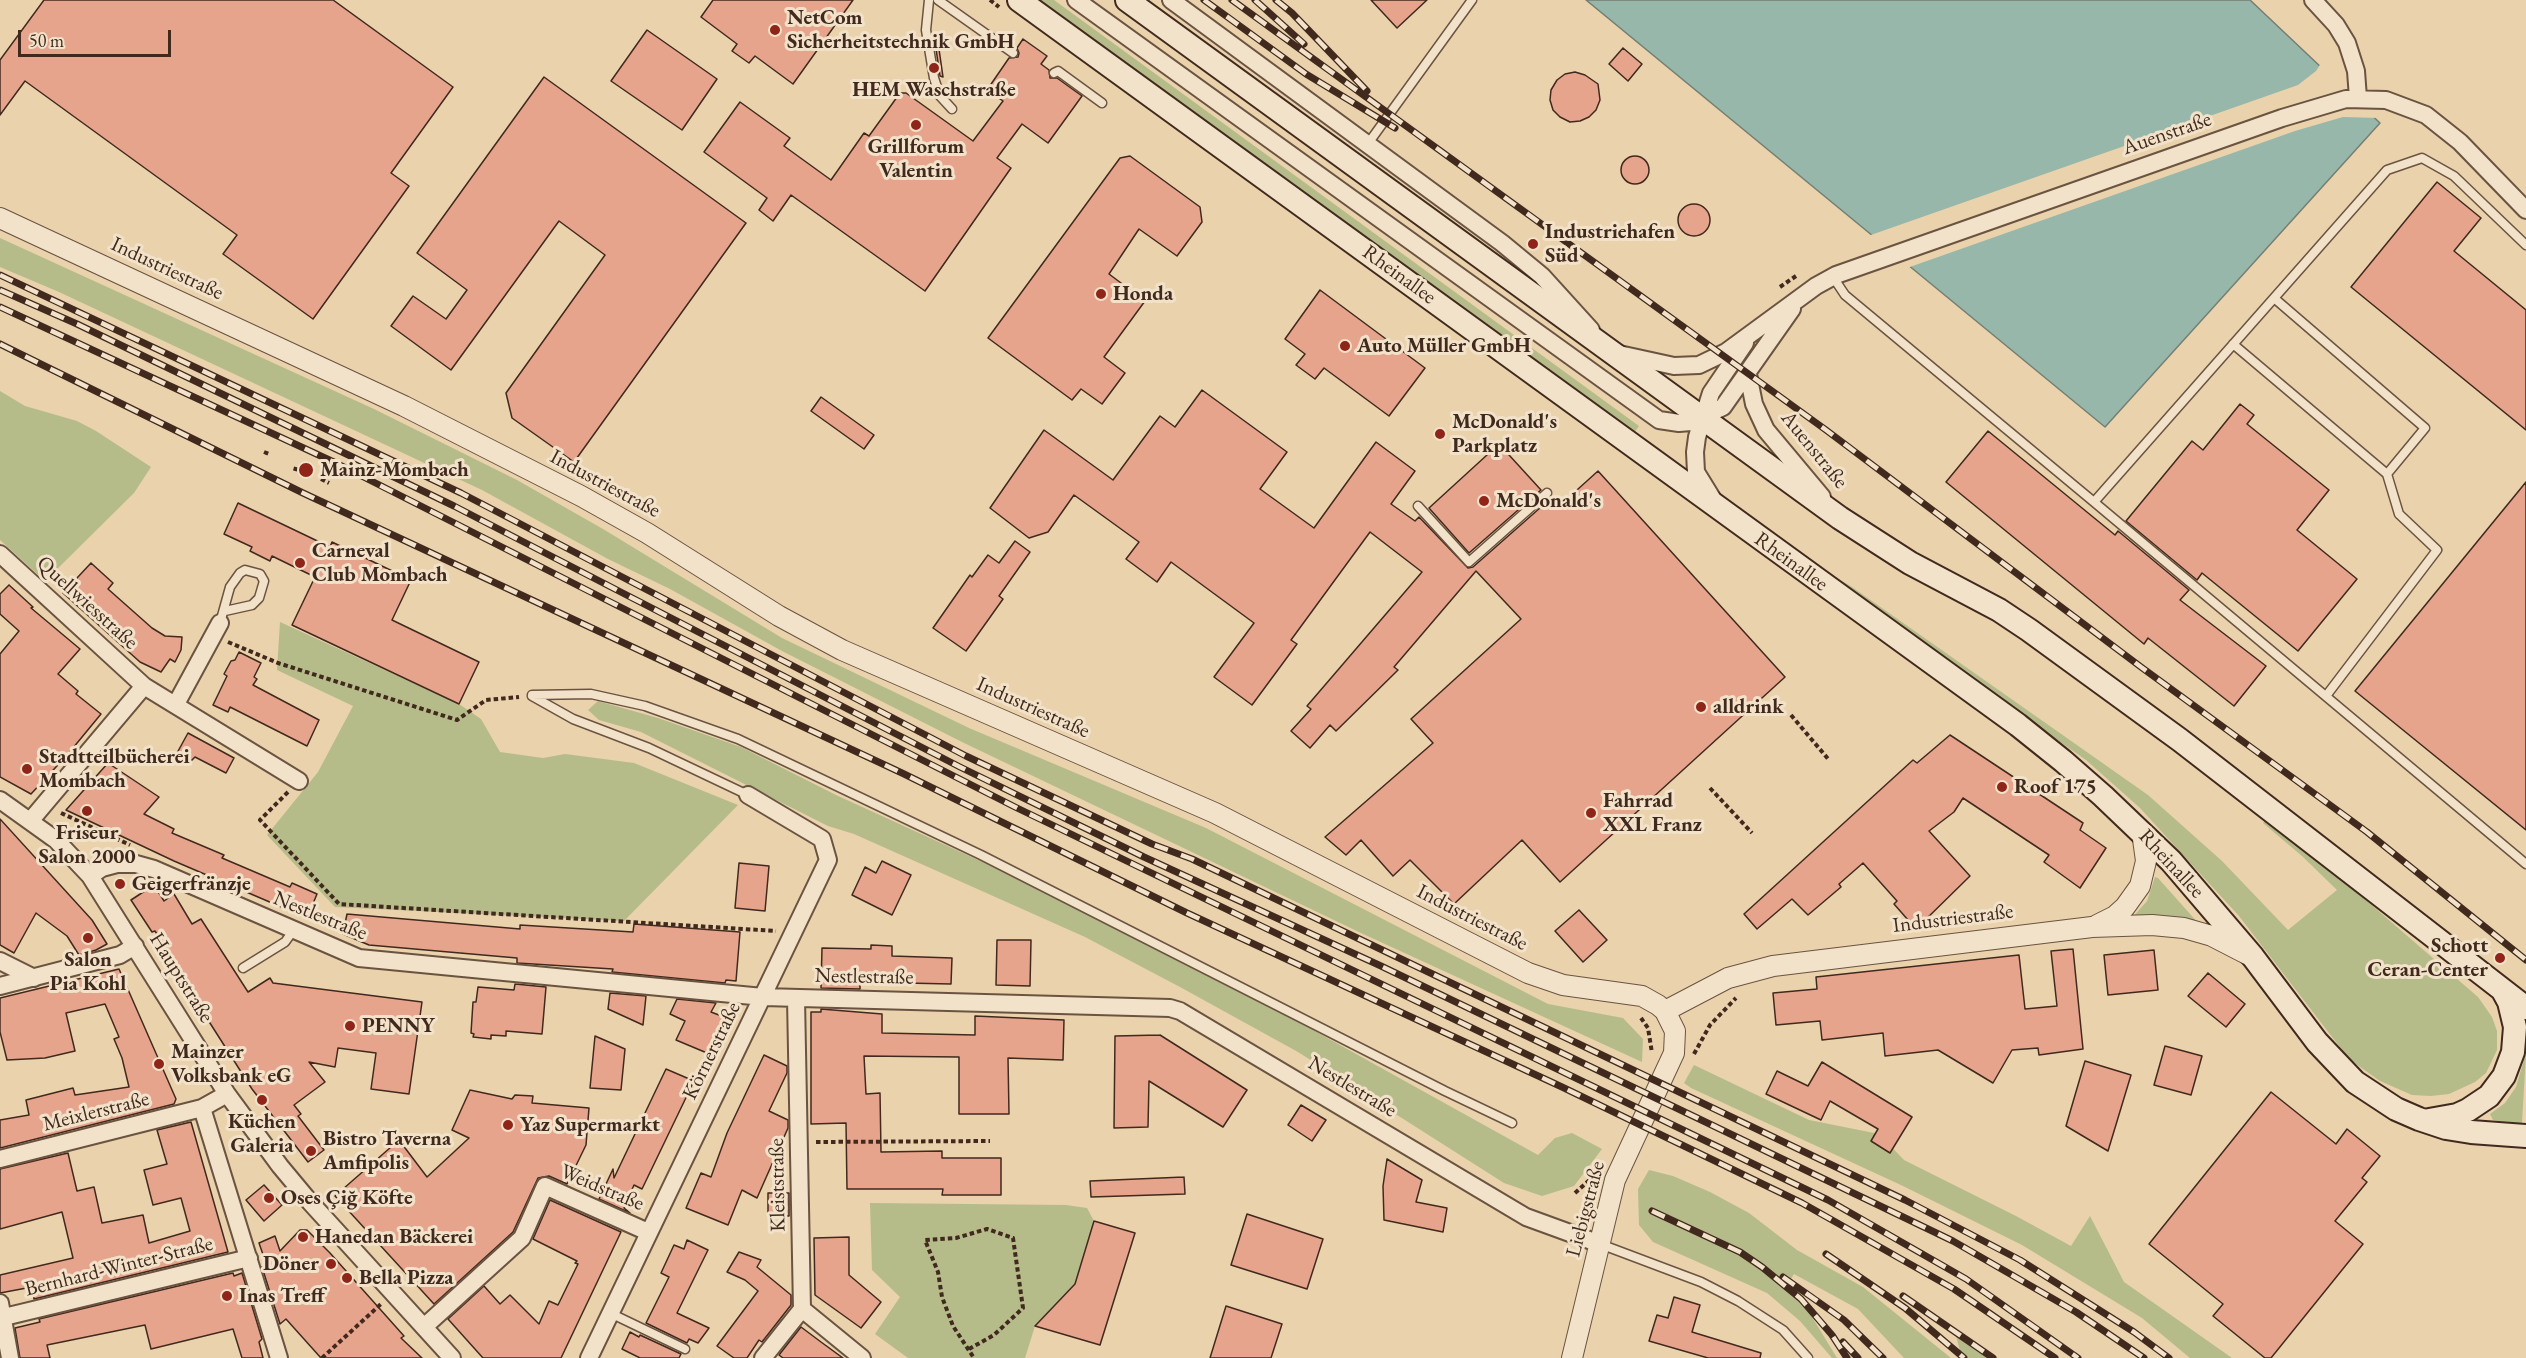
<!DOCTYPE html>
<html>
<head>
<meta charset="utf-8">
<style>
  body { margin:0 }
  #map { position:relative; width:2526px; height:1358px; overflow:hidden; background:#e9d2ac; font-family:"EB Garamond",serif }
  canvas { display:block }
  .scale { position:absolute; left:18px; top:30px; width:153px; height:27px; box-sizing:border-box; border:3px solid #41291d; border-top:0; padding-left:8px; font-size:18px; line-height:21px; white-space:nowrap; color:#41291d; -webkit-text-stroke:4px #f1e2c9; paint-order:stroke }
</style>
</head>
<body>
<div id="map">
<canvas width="2526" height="1358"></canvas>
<div class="scale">50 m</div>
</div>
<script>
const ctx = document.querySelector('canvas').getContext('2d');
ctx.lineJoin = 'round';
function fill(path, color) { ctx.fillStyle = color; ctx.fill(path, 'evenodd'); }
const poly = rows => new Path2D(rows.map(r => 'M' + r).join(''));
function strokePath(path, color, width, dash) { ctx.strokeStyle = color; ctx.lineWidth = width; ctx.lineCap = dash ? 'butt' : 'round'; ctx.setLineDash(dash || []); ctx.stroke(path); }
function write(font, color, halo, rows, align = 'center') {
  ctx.font = font + ' "EB Garamond",serif'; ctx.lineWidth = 6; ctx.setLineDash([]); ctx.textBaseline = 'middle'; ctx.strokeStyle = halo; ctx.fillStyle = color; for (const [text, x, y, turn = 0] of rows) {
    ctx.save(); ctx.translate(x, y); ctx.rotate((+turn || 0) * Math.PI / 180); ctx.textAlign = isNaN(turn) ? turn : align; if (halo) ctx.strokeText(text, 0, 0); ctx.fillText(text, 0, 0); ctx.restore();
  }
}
fill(poly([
  [1039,0,1054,0,1639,426,1634,433],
  [0,238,374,409,517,480,603,529,782,638,969,728,1206,828,1548,1004,1623,1018,1643,1039,1642,1062,1361,933,962,742,782,651,670,589,608,559,482,490,59,292,0,267],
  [0,391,25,406,77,421,96,431,151,467,134,493,45,581,0,540],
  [1799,555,1852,587,2148,795,2222,861,2288,930,2337,890,2302,856,2263,823,2266,820,2346,883,2478,997,2492,1017,2497,1031,2497,1050,2486,1073,2475,1082,2449,1094,2431,1096,2412,1095,2380,1081,2349,1059,2239,916,2140,808,2086,760,1797,557],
  [280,622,459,704,481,719,500,752,543,758,565,754,634,763,738,805,624,921,335,907,267,835,318,772,353,706,277,670],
  [598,701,658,718,741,747,836,795,1140,934,1538,1155,1555,1138,1572,1133,1602,1149,1574,1186,1542,1196,1504,1183,1298,1052,1180,987,1085,937,854,834,828,826,641,732,599,720,588,710],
  [2155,877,2158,878,2199,924,2130,920,2147,901],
  [2526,1053,2522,1123,2520,1125,2493,1120,2490,1114,2505,1103,2516,1087],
  [1694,1065,1809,1120,1879,1134,1904,1160,2016,1216,2071,1246,2090,1216,2124,1282,2232,1358,2190,1358,2142,1318,2022,1245,1903,1186,1691,1088,1684,1083],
  [1649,1170,1673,1176,1710,1192,1749,1213,1797,1250,1863,1287,1951,1358,1904,1358,1858,1309,1794,1274,1786,1287,1809,1312,1837,1358,1832,1358,1800,1321,1767,1293,1653,1242,1639,1225,1638,1189],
  [870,1203,1066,1205,1087,1208,1094,1221,1075,1284,1035,1326,1025,1358,908,1358,875,1334,900,1297,872,1270],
  [1956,1336,1989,1357,1991,1358,1969,1358,1960,1351]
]), '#b5bc8a');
const water = poly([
  [1586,0,2250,0,2380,123,2105,427,1586,0]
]);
fill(water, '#97b7ab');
strokePath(water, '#757e72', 1.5);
fill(poly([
  [2321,63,2379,118,2343,117,2295,131,1907,268,1868,236,2298,85,2316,71]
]), '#e9d2ac');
const building = poly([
  [44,0,333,0,453,87,391,173,409,186,313,319,223,254,237,235,25,81,0,115,0,60,44,0],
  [713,0,853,0,793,84,755,56,749,63,732,51,737,44,701,17,713,0],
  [1371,0,1427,0,1397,28,1371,0],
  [647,30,717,79,682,130,611,81,647,30],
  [1023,39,1047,56,1041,64,1049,70,1050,78,1057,78,1082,96,1048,143,1022,124,997,158,1011,168,925,291,791,195,773,221,759,210,767,198,704,152,740,102,790,138,784,146,831,180,864,133,869,136,900,93,906,93,973,141,1003,101,987,90,1009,58,1018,57,1019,53,1017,48,1023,39],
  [935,42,938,42,943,77,940,76,935,42],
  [1623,48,1642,64,1628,81,1609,64,1623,48],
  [1575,72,1585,75,1598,84,1600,100,1596,110,1589,117,1580,121,1570,122,1560,117,1553,110,1550,100,1551,90,1557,80,1565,74,1575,72],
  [544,77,746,223,574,462,512,418,506,393,605,255,559,221,451,370,391,326,413,296,446,319,467,290,417,253,544,77],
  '1621 170a14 14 0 1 1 28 0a14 14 0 1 1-28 0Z',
  [1130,156,1200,207,1202,222,1177,256,1139,229,1109,274,1145,301,1104,357,1125,373,1102,404,1081,389,1072,400,988,338,1120,158,1130,156],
  [2437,182,2481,218,2454,251,2526,310,2526,430,2351,287,2437,182],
  '1678 220a16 16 0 1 1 32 0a16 16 0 1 1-32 0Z',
  [1320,290,1425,368,1389,416,1324,368,1315,379,1296,365,1305,354,1285,339,1320,290],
  [1202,390,1287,452,1260,489,1314,528,1376,442,1415,471,1391,504,1415,521,1419,517,1468,568,1473,567,1549,500,1557,508,1598,471,1785,677,1560,882,1522,840,1454,904,1410,860,1393,876,1361,840,1346,855,1325,837,1433,743,1411,719,1521,619,1476,571,1394,667,1398,670,1336,731,1330,725,1310,748,1291,731,1311,709,1307,706,1422,572,1370,532,1291,640,1297,644,1252,705,1214,677,1254,623,1171,562,1157,582,1126,559,1139,542,1074,495,1048,532,1029,538,990,508,1044,430,1113,480,1160,416,1175,427,1202,390],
  [821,397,874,435,864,449,811,411,821,397],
  [2240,404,2254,415,2247,424,2329,490,2297,530,2357,579,2298,651,2202,573,2197,580,2126,521,2192,441,2203,450,2240,404],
  [1988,431,2115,535,2118,531,2189,590,2180,600,2266,666,2234,706,2148,638,2144,644,1946,482,1988,431],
  [1499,444,1541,490,1469,553,1429,508,1499,444],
  [2526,482,2526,830,2355,691,2526,482],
  [238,503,330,547,332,542,411,580,392,620,479,662,459,704,292,625,315,577,272,556,270,561,250,551,252,547,224,534,238,503],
  [1015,541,1030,552,999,596,1003,599,966,651,933,628,970,575,972,577,988,555,999,563,1015,541],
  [91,563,113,583,108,589,152,628,165,636,182,637,181,650,175,662,170,659,161,672,140,662,63,593,91,563],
  [9,585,33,607,31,608,80,649,58,674,78,691,76,694,101,714,68,754,31,794,0,777,0,654,19,631,0,614,0,594,9,585],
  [239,652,261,663,254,677,257,679,253,685,319,720,307,746,230,707,228,712,213,705,227,676,224,674,231,661,235,660,239,652],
  [188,733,234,758,226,773,195,757,191,761,177,753,188,733],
  [1950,735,2083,823,2080,830,2106,848,2080,888,2044,862,2049,855,1963,798,1954,812,1929,831,1970,876,1916,929,1894,904,1897,901,1863,863,1839,884,1841,887,1808,915,1792,899,1757,929,1744,914,1913,760,1917,763,1950,735],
  [108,763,159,797,144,814,174,829,172,833,224,855,222,858,290,887,292,883,317,894,307,918,174,861,66,810,108,763],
  [0,819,92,920,107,944,96,950,79,955,67,936,36,913,14,953,0,945,0,819],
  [882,861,911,875,892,915,852,895,865,867,876,873,882,861],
  [739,863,769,866,765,911,735,908,739,863],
  [154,885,164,901,174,894,192,924,201,919,248,992,270,978,273,983,422,1002,409,1094,371,1089,376,1053,338,1048,335,1067,309,1062,325,1082,294,1105,301,1114,298,1116,324,1150,308,1162,252,1089,187,987,190,986,155,931,152,932,131,900,154,885],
  [1579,910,1607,940,1583,962,1555,931,1579,910],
  [347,914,520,929,520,925,633,932,634,924,740,932,736,981,726,980,725,983,612,972,613,969,517,963,517,958,369,945,343,934,347,914],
  [997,940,1031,940,1030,986,996,985,997,940],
  [871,945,892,946,892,956,952,958,951,984,860,982,860,989,821,988,822,948,871,949,871,945],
  [2073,949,2083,1049,2039,1055,2038,1048,2012,1050,1993,1083,1938,1050,1885,1056,1883,1033,1822,1040,1820,1021,1776,1025,1773,993,1817,989,1816,977,2019,955,2025,1009,2057,1006,2051,951,2073,949],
  [2154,950,2158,990,2108,995,2104,955,2154,950],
  [119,969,176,1099,174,1104,0,1148,0,1120,29,1115,26,1100,73,1088,75,1095,129,1087,122,1058,114,1039,119,1037,105,1004,66,1013,75,1051,45,1058,7,1060,0,1032,0,998,119,969],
  [2208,973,2245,1004,2226,1027,2188,996,2208,973],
  [515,984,546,987,542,1034,506,1031,506,1036,491,1035,491,1039,473,1037,474,1034,471,1033,473,1002,476,1002,478,987,514,990,515,984],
  [610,993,646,996,643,1025,608,1009,610,993],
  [677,999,716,1003,711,1012,724,1017,707,1053,676,1040,685,1021,670,1014,677,999],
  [821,1009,882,1014,882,1033,975,1035,975,1016,1064,1020,1063,1060,1008,1058,1009,1114,959,1114,959,1057,864,1056,866,1094,880,1093,881,1152,942,1151,942,1158,1001,1158,1001,1195,942,1195,943,1189,847,1189,846,1123,811,1124,811,1012,821,1012,821,1009],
  [1160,1035,1247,1090,1223,1127,1149,1081,1148,1127,1114,1128,1115,1036,1160,1035],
  [595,1036,625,1049,621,1090,590,1088,595,1036],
  [2165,1046,2202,1056,2191,1095,2154,1085,2165,1046],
  [764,1055,787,1066,787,1073,769,1111,788,1120,788,1128,757,1198,742,1190,728,1225,686,1208,701,1173,711,1177,727,1133,764,1055],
  [2085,1061,2131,1075,2108,1151,2066,1126,2085,1061],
  [1822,1062,1912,1117,1890,1153,1871,1141,1878,1129,1830,1101,1821,1120,1766,1094,1777,1071,1808,1086,1822,1062],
  [666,1069,694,1081,642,1189,634,1185,624,1208,630,1213,599,1199,613,1169,614,1178,666,1069],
  [470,1090,512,1099,515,1095,533,1096,532,1103,589,1108,586,1145,567,1184,549,1176,538,1178,513,1232,434,1304,335,1196,399,1140,427,1177,469,1138,452,1130,470,1090],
  [2271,1092,2336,1144,2347,1129,2380,1156,2362,1178,2367,1182,2335,1221,2363,1244,2271,1358,2265,1358,2213,1316,2223,1304,2149,1244,2271,1092],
  [1301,1105,1326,1120,1312,1141,1288,1125,1301,1105],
  [191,1122,228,1252,34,1299,32,1287,0,1293,0,1275,73,1258,62,1212,0,1229,0,1169,68,1153,77,1191,94,1187,102,1223,143,1215,149,1243,190,1231,181,1198,153,1205,144,1170,167,1164,157,1130,191,1122],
  [1387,1159,1422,1180,1416,1202,1447,1208,1443,1232,1384,1220,1383,1186,1387,1159],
  [1184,1177,1185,1194,1091,1197,1090,1181,1184,1177],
  [264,1185,282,1205,264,1221,246,1200,264,1185],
  [768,1193,789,1193,789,1216,768,1216,768,1193],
  [550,1200,621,1232,561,1358,483,1358,448,1319,484,1286,500,1304,510,1295,539,1324,549,1301,558,1305,578,1264,575,1263,577,1261,533,1239,550,1200],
  [1247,1214,1323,1239,1307,1289,1231,1265,1247,1214],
  [1094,1221,1135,1233,1100,1345,1035,1326,1075,1284,1094,1221],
  [300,1230,307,1230,330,1253,404,1336,401,1338,422,1358,321,1358,286,1319,280,1324,262,1267,267,1266,259,1243,275,1236,280,1251,300,1230],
  [849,1237,849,1275,881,1302,861,1328,815,1295,814,1238,849,1237],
  [687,1240,708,1250,677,1313,709,1328,698,1343,689,1339,687,1343,646,1323,669,1277,661,1273,674,1245,684,1249,687,1240],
  [739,1252,761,1260,757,1267,791,1295,791,1305,762,1342,759,1340,747,1358,734,1358,717,1346,758,1291,745,1280,727,1272,739,1252],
  [233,1273,234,1276,242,1273,262,1339,259,1342,263,1358,242,1358,233,1329,151,1349,145,1325,47,1345,50,1358,20,1358,15,1328,40,1322,39,1319,233,1273],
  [1674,1297,1700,1305,1692,1332,1761,1353,1760,1358,1708,1358,1649,1341,1657,1315,1668,1318,1674,1297],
  [1226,1306,1282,1324,1271,1358,1210,1358,1226,1306],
  [801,1327,821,1342,843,1358,783,1358,779,1355,801,1327],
  [630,1332,639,1337,640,1335,681,1354,679,1358,640,1358,622,1349,630,1332]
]);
fill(building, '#e7a48d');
strokePath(building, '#41291d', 1.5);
const service = poly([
  [929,0,926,30,934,78,940,96,952,109],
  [938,0,1013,53],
  [1054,73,1058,71,1102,103],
  [1367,145,1472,0],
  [2526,245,2454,176,2422,158,2387,170,2094,502,2526,864],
  [1833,277,1845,295,2094,502],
  [2274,298,2425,428,2387,474],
  [2233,344,2387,474,2399,514,2437,550,2326,696],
  [1418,506,1469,562,1547,493],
  [220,623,230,587,240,573,245,570,260,574,264,581,259,598,252,605,225,611],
  [532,695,591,694,645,706,738,739,981,855,1445,1091,1512,1123],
  [532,696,573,719,649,748,748,795],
  [243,968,285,942,293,931],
  [1600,1244,1701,1282,1738,1301,1783,1330,1808,1358],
  [610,1313,685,1349]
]);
const minor = poly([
  [1076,0,1659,420,1679,423,1691,422,1723,407,1792,309],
  [1171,0,1502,243,1542,276,1591,330],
  [2313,0,2336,25,2347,43,2356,71,2358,98],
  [1619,354,1674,366,1699,365,1726,352,1816,286,1836,275,2282,118,2346,99,2386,100,2426,115,2460,142,2526,210],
  [1748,374,1754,404,1766,430,1822,497],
  [1712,498,1696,472,1695,452,1697,437,1711,393,1745,343],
  [0,554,144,686,299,781],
  [176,704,220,623],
  [0,800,56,840,90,876,227,1094,280,1166,310,1202,452,1358],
  [31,820,144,686],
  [90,876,102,868,117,864,136,864,154,869,359,958,763,997,1170,1008,1180,1011,1526,1217,1600,1244],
  [0,961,34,978],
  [0,986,120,955,135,946],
  [227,1094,202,1108,279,1358],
  [0,1159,202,1108],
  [0,1303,10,1358],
  [802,1309,862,1358],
  [0,1318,249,1258],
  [424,1327,522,1238,545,1186,648,1232],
  [589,1358,828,860,822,839,748,795],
  [763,1358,802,1309,796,999]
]);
const tertiary = poly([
  [0,218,404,406,581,496,647,533,779,616,842,650,1215,813,1528,973,1563,985,1642,996,1658,1005,1665,1011,1675,1031,1674,1053,1615,1180,1572,1358],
  [2097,925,2115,916,2125,907,2140,886,2146,861,2142,832],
  [1665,1011,1728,978,1773,966,2092,927,2152,925,2184,928,2212,936,2247,954]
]);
const secondary = poly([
  [1019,0,2018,725,2063,761,2103,796,2171,861,2253,957,2317,1042,2355,1082,2396,1109,2419,1119,2446,1128,2471,1132,2526,1136],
  [1127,0,1840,518,1910,563,1999,610,2029,630,2180,740,2526,1008],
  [2429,1120,2457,1115,2468,1110,2489,1096,2504,1076,2513,1052,2515,1027,2509,1002,2503,991]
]);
strokePath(service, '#6b5341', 11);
strokePath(minor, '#6b5341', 20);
strokePath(tertiary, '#6b5341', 22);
strokePath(secondary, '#41291d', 26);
strokePath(poly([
  [990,0,999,7],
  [1780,287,1796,276],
  [264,452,269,454],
  [295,471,296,467],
  [321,479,329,483],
  [228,642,278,663,457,720,486,700,519,697],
  [1791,715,1829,760],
  [1710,788,1752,833],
  [288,792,260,820,339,904,776,931],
  [61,813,130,845],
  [1641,1018,1648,1028,1652,1053],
  [1694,1054,1710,1025,1736,998],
  [816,1142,990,1141],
  [1575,1193,1596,1174],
  [969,1349,994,1335,1023,1308,1013,1238,987,1229,956,1238,925,1240,938,1272,942,1297,953,1326,974,1358],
  [322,1358,381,1304]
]), '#41291d', 4, [4.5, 3]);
strokePath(service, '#f1e2c9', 8);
strokePath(minor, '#f1e2c9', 16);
strokePath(tertiary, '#f1e2c9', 20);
strokePath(secondary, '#f1e2c9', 22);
const rail = poly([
  [1204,0,1306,74,1395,128],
  [1232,0,1826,430,2141,667,2367,832,2526,960],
  [1255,0,1304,44],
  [1276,0,1292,13,1367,91],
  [0,275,461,493,966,756,1152,844,1192,859,1905,1200,2020,1260,2134,1332,2169,1358],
  [0,290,77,324,454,506,960,767,1144,857,1381,966,1953,1241,2076,1312,2144,1358],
  [0,307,338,464,1015,807,1828,1200,1966,1279,2078,1358],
  [0,344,303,493,902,773,1187,913,1562,1087,1802,1203,1954,1289,2055,1358],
  [1652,1211,1740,1252,1762,1267,1801,1299,1832,1335,1847,1358],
  [1826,1254,1905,1308,1964,1358],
  [1783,1277,1844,1320,1883,1358],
  [1903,1296,1993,1358],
  [1843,1342,1858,1358]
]);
strokePath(rail, '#41291d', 7);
strokePath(rail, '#f1e2c9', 4.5, [14]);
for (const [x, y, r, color] of [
  [775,30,6,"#8f2418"],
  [934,68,6,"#8f2418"],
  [916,125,6,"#8f2418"],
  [1533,244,6,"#8f2418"],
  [1101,294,6,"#8f2418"],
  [1345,346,6,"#8f2418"],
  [1440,434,6,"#8f2418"],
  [306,470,8,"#8f2418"],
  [1484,501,6,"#8f2418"],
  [300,563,6,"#8f2418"],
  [1701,707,6,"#8f2418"],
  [27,769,6,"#8f2418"],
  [2002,787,6,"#8f2418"],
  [87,811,6,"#8f2418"],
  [1591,813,6,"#8f2418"],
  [120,884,6,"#8f2418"],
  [88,938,6,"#8f2418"],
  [2500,958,6,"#8f2418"],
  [350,1026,6,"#8f2418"],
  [159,1064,6,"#8f2418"],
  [262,1100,6,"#8f2418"],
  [508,1125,6,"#8f2418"],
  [311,1151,6,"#8f2418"],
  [269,1198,6,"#8f2418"],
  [303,1237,6,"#8f2418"],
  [331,1264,6,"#8f2418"],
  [347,1278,6,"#8f2418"],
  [227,1296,6,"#8f2418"]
]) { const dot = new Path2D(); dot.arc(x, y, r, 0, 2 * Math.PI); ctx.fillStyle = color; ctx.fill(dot); strokePath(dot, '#f1e2c9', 2); }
write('bold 21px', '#41291d', '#f1e2c9', [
  ["NetCom",787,18],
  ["Sicherheitstechnik GmbH",787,42],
  ["HEM Waschstraße",934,90,"center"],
  ["Grillforum",916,147,"center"],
  ["Valentin",916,171,"center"],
  ["Industriehafen",1545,232],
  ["Süd",1545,256],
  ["Honda",1113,294],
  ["Auto Müller GmbH",1357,346],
  ["McDonald's",1452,422],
  ["Parkplatz",1452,446],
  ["Mainz-Mombach",320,470],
  ["McDonald's",1496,501],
  ["Carneval",312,551],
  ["Club Mombach",312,575],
  ["alldrink",1713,707],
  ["Stadtteilbücherei",39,757],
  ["Mombach",39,781],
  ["Roof 175",2014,787],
  ["Fahrrad",1603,801],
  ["XXL Franz",1603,825],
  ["Friseur",87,833,"center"],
  ["Salon 2000",87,857,"center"],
  ["Geigerfränzje",132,884],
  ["Schott",2488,946,"right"],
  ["Ceran-Center",2488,970,"right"],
  ["Salon",88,960,"center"],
  ["Pia Kohl",88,984,"center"],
  ["PENNY",362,1026],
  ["Mainzer",171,1052],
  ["Volksbank eG",171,1076],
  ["Küchen",262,1122,"center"],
  ["Galeria",262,1146,"center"],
  ["Yaz Supermarkt",520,1125],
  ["Bistro Taverna",323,1139],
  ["Amfipolis",323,1163],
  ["Oses Çiğ Köfte",281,1198],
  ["Hanedan Bäckerei",315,1237],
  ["Döner",319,1264,"right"],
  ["Bella Pizza",359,1278],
  ["Inas Treff",239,1296]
], 'left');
write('21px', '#41291d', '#f1e2c9', [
  ["Auenstraße",2167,134,-19],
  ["Industriestraße",167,269,25],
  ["Rheinallee",1399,275,36],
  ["Auenstraße",1814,450,51],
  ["Industriestraße",605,484,28],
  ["Rheinallee",1791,562,36],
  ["Quellwiesstraße",87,603,42],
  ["Industriestraße",1033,708,24],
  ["Rheinallee",2171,864,47],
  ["Nestlestraße",320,916,22],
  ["Industriestraße",1472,918,27],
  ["Industriestraße",1953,919,-7],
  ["Nestlestraße",864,977,1],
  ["Hauptstraße",181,978,58],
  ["Körnerstraße",712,1051,-64],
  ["Nestlestraße",1352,1087,31],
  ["Meixlerstraße",96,1112,-14],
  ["Kleiststraße",778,1185,-91],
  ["Weidstraße",602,1188,23],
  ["Liebigstraße",1586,1209,-75],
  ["Bernhard-Winter-Straße",119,1267,-14]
]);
</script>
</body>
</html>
